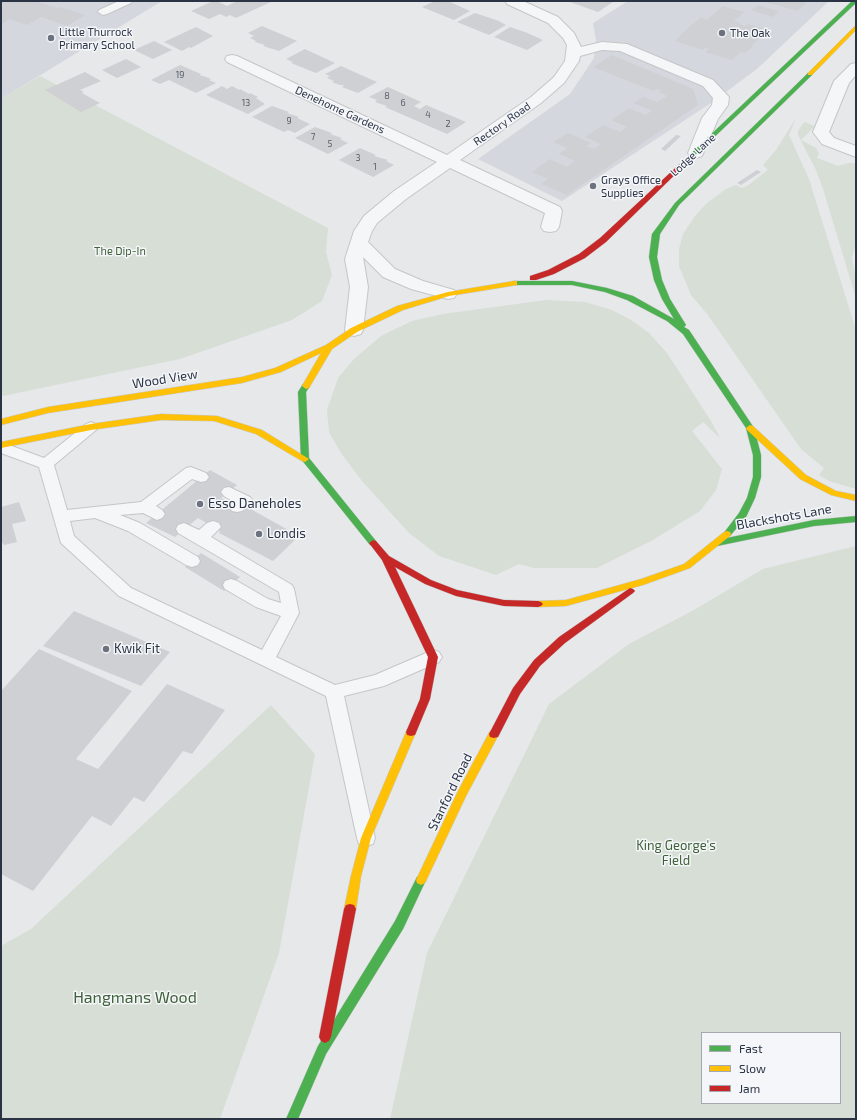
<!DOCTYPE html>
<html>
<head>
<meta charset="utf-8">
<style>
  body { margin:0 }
  #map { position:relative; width:857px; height:1120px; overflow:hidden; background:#e6e8ea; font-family:"Exo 2",sans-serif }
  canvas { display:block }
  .frame { position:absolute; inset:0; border:2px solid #2b3445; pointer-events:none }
  .legend { position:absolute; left:701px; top:1032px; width:140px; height:72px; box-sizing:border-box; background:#f4f6f9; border:1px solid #a4a8b1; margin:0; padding:5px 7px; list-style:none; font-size:12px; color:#2b3445 }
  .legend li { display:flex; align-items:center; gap:8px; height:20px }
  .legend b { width:20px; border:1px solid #a4a8b1 }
</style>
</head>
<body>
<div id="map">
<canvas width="857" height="1120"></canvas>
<div class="frame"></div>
<ul class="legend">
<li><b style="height:5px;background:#4caf50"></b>Fast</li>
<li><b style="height:5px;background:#ffc107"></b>Slow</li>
<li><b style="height:5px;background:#c62828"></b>Jam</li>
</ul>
</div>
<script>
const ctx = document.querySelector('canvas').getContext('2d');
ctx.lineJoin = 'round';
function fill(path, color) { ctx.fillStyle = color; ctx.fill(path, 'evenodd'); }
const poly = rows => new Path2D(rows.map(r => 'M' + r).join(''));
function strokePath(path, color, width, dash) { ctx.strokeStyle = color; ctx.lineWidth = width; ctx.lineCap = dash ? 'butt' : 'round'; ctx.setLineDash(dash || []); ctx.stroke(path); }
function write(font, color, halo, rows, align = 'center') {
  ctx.font = font + ' "Exo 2",sans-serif'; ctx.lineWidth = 3; ctx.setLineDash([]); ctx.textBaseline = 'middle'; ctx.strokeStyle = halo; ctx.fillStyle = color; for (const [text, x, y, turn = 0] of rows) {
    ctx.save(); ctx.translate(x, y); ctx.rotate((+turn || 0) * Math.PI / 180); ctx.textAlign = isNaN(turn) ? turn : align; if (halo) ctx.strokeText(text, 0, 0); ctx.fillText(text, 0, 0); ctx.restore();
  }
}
fill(poly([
  [1,1,162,1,1,99],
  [628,1,829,1,757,69,711,103,562,201,478,159,570,94,594,58,596,40,593,23]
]), '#d4d7dd');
fill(poly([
  [40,76,328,228,326,252,332,275,322,301,292,320,180,359,3,396,1,392,1,99],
  [796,118,789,135,809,179,856,330,856,489,829,481,819,475,824,468,801,449,708,315,691,295,679,266,679,249,683,234,695,216,707,203,726,189,736,185,742,188,747,186,768,170,763,165,776,150],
  [804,122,815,126,801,140,816,148,819,153,817,158,838,166,848,163,856,163,856,243,852,258,856,278,856,298,823,189,816,170,798,135,798,131],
  [546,300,585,302,612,310,631,320,649,333,667,353,711,421,720,438,703,422,692,431,722,469,716,490,700,511,651,541,597,568,534,568,519,564,496,575,439,556,409,533,362,481,341,453,329,432,327,410,338,378,354,359,381,336,412,321,443,314],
  [856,546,856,1119,390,1119,427,953,549,704,629,644,694,610,763,569],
  [702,1033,840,1033,840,1103,702,1103],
  [271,705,315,754,279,953,220,1119,1,1119,1,946,31,929]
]), '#d6ded6');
fill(poly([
  [3,1,35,1,57,8,60,7,85,15,67,26,41,17,27,25,10,19,1,24,1,7,4,6,1,5,1,2],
  [213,1,217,1,227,6,237,1,273,1,236,18,230,15,226,17,220,14,209,19,191,11],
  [435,1,448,1,470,11,454,20,422,7],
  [573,1,609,1,613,2,598,12,570,2],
  [762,1,808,1,797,11],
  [758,5,779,11,773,17,751,10],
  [723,6,744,12,734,21,745,26,747,24,766,29,762,33,764,34,752,45,754,45,745,53,741,52,732,60,705,52,709,49,705,48,703,50,675,41,680,37,679,36,701,17,707,20],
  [475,13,499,21,506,25,489,35,457,22],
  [262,26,297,41,279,51,263,46,265,45,255,42,256,41,250,38,254,36,248,33],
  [196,27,213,36,191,48,189,47,182,51,164,42],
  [510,27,525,32,543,40,527,50,494,37],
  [154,41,172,50,153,59,134,50],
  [305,49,335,63,316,73,291,63,293,62,286,59],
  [612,55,693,89,698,105,567,195,541,184,548,179,532,172,550,159,567,167,575,161,559,154,567,148,553,142,568,133,591,143,586,146,594,149,601,144,585,137,603,125,620,132,627,127,611,120,629,108,645,115,652,111,634,103,643,97,657,102,667,96,659,92,662,91,657,89,653,91,593,67],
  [126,59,141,67,117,78,102,70],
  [180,65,201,74,200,75,202,76,204,76,211,79,209,80,216,83,196,93,169,80,160,84,151,80],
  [341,66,361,75,377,82,358,93,342,87,344,85,340,85,332,82,334,81,327,78,330,76,325,74],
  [85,72,101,81,80,90,84,92,82,93,100,103,81,112,45,90],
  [222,86,227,89,232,86,239,90,240,89,249,94,250,93,258,97,256,98,265,104,248,114,206,95],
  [388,87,421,102,414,106,420,109,426,105,466,122,447,134,385,107,387,106,375,102,377,100,369,97],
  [272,106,289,112,287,113,299,117,297,118,310,124,295,133,288,130,284,132,252,117],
  [315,127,332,133,330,134,342,138,340,139,348,143,328,154,295,138],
  [676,135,681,136,665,151,661,149],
  [360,148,376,155,374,156,388,160,386,161,394,165,373,177,339,160],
  [757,170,761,172,741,185,737,183],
  [210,470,237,485,221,498,243,511,247,507,299,536,273,561,219,533,220,531,198,518,175,537,146,523],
  [19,502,26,521,12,524,17,542,4,545,1,541,1,507],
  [201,553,240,577,224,591,185,567],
  [74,611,170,652,141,686,43,646],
  [39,649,132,691,76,759,98,769,167,684,225,710,192,754,183,751,144,802,134,797,111,826,92,816,33,891,1,874,1,691]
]), '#ced0d3');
const lane = poly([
  [119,1,132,1,131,3,107,14,103,15,98,12,99,10,119,1],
  [91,422,96,424,98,427,96,430,54,465,67,510,141,502,186,468,191,467,206,473,209,477,206,481,201,482,192,479,156,506,162,510,165,514,162,518,157,520,143,513,120,515,140,523,198,557,200,561,198,565,192,567,186,565,128,531,95,518,70,521,74,536,131,588,262,650,281,616,256,607,225,589,223,585,225,581,231,579,237,581,268,599,281,603,279,592,178,533,176,529,178,525,184,523,199,530,207,523,213,521,219,523,221,527,211,537,292,585,294,589,299,613,276,657,335,685,375,675,433,650,439,652,442,657,439,662,384,686,344,696,375,838,373,844,366,846,359,844,357,838,326,696,119,596,61,543,39,467,1,453,1,442,44,458,86,424,91,422],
  [229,487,250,497,253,501,250,505,242,511,237,512,232,511,229,507,234,502,224,496,221,492,224,488,229,487]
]);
const street = poly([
  [505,1,523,1,558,17,574,33,581,47,602,42,627,44,713,80,729,97,728,105,718,119,702,156,696,158,690,156,688,153,702,118,712,105,713,98,703,86,620,51,602,50,580,56,579,61,564,83,541,103,460,160,560,207,562,211,559,227,556,231,550,232,544,231,541,227,545,213,450,168,406,199,377,223,372,231,368,242,395,269,423,281,454,290,457,294,454,298,448,299,411,289,383,277,363,257,368,287,363,330,361,334,354,336,347,334,345,330,350,287,345,259,354,231,364,216,394,191,437,162,227,62,225,59,227,56,232,55,237,56,447,155,531,97,554,77,565,61,567,45,563,38,548,23,507,4,505,1],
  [856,63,856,75,849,83,829,132,834,138,856,146,856,157,822,144,813,132,834,81,851,64,856,63]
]);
const fast = poly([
  [852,1,856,1,856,3,690,160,686,160,686,158,852,1],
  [808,73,813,74,679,205,660,234,657,257,662,280,670,299,686,325,684,327,689,330,754,428,761,455,761,477,755,498,746,517,730,536,727,537,723,534,739,513,747,498,753,477,753,455,746,428,683,334,667,321,627,300,605,292,572,285,514,285,510,283,514,281,572,281,607,288,633,296,674,319,662,299,654,280,649,257,652,234,675,203,808,73],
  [306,383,310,386,306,392,309,458,376,541,377,543,376,545,370,545,301,459,298,392,303,384,306,383],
  [856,516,856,522,814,526,717,546,713,543,717,540,814,520,856,516],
  [421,875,425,877,426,880,403,929,326,1054,298,1119,286,1119,318,1046,395,921,417,877,421,875]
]);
const slow = poly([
  [856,25,856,30,812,75,808,75,808,73,856,25],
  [514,281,517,281,517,285,449,296,403,310,357,332,332,349,309,388,306,389,302,386,321,353,281,372,242,383,48,413,1,425,1,419,48,407,242,377,275,368,326,345,351,328,397,306,448,292,514,281],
  [161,414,217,416,262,430,309,459,305,462,302,461,256,434,214,421,161,420,91,430,1,448,1,442,91,424,161,414],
  [750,425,753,426,806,475,836,491,856,495,856,501,831,495,800,479,747,430,746,428,750,425],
  [727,531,730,532,731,534,730,536,690,568,643,585,566,606,538,607,535,606,533,604,535,602,538,601,566,600,641,579,684,564,724,532,727,531],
  [411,728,415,729,416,732,371,838,361,876,356,909,354,913,350,914,346,913,344,909,351,876,361,838,406,732,407,729,411,728],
  [494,730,498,731,499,734,466,796,425,883,421,885,417,883,416,880,458,791,490,731,494,730]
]);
const jam = poly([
  [688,157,690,158,690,160,606,242,585,258,554,274,536,280,530,280,530,276,548,270,579,254,600,238,686,158,688,157],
  [373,540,376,541,389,556,431,580,457,590,504,600,538,601,541,602,543,604,541,606,538,607,504,606,456,596,425,584,395,567,438,657,430,699,415,735,411,736,407,735,406,732,420,699,428,657,382,560,369,543,373,540],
  [630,588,633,589,635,591,633,593,565,643,540,666,520,694,498,737,494,738,490,737,489,734,513,688,534,660,559,637,630,588],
  [350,904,354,905,356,909,331,1037,329,1041,325,1043,321,1041,319,1037,344,909,346,905,350,904]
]);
strokePath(lane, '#c4c6c8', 2);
strokePath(street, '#c4c6c8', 2);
strokePath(fast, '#c4c6c8', 1);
strokePath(slow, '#c4c6c8', 1);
strokePath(jam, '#c4c6c8', 1);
fill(lane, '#f5f6f7');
fill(street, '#f5f6f7');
fill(fast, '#4caf50');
fill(slow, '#ffc107');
fill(jam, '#c62828');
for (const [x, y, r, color] of [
  [722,33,4,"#6c737f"],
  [51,38,4,"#6c737f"],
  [593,186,4,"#6c737f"],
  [200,504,4,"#6c737f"],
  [259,534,4,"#6c737f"],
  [106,649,4,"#6c737f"]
]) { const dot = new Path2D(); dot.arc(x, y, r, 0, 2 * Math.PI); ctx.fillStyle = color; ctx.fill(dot); strokePath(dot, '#f4f6f9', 1.5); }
write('9px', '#545c69', null, [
  ["19",180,75],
  ["8",387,96],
  ["13",246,103],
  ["6",403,103],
  ["4",428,115],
  ["9",289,121],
  ["2",448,124],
  ["7",313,137],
  ["5",330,144],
  ["3",358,158],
  ["1",375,167]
]);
write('11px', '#2b3445', '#f4f6f9', [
  ["Little Thurrock",59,32],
  ["Primary School",59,45],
  ["The Oak",730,33],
  ["Grays Office",601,180],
  ["Supplies",601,193]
], 'left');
write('11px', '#2b3445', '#f4f6f9', [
  ["Denehome Gardens",340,110,25],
  ["Rectory Road",502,124,-35],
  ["Lodge Lane",693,155,-43]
]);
write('11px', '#3f6138', '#f4f6f9', [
  ["The Dip-In",120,251]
]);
write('13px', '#2b3445', '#f4f6f9', [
  ["Wood View",165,379,-9],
  ["Blackshots Lane",784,517,-10],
  ["Stanford Road",450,792,-64]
]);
write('13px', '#2b3445', '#f4f6f9', [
  ["Esso Daneholes",208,504],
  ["Londis",267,534],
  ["Kwik Fit",114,649]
], 'left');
write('13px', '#3f6138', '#f4f6f9', [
  ["King George's",676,846],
  ["Field",676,861]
]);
write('16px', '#3f6138', '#f4f6f9', [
  ["Hangmans Wood",135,998]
]);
</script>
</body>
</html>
